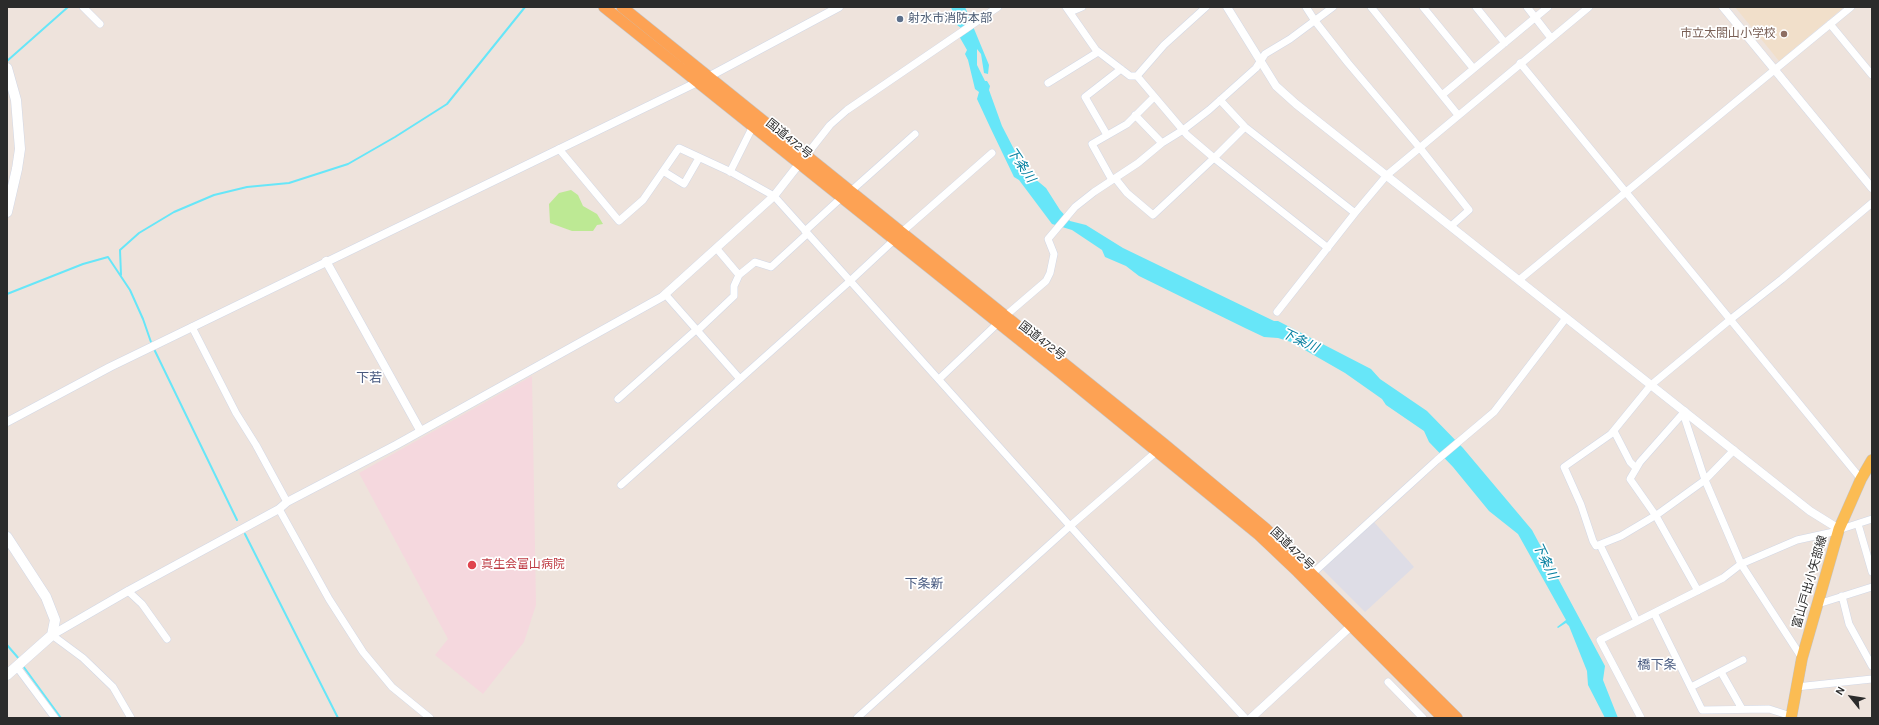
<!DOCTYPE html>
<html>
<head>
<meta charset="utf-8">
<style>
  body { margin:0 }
  #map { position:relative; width:1879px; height:725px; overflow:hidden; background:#eee3dc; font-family:Karla,sans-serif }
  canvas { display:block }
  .frame { position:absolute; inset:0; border:8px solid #2b2b2b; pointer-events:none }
  .north { position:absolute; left:1831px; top:677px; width:40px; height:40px; -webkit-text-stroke:3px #fff; paint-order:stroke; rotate:300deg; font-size:11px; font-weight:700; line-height:16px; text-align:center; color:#2b2b2b }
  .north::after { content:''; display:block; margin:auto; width:14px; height:18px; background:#2b2b2b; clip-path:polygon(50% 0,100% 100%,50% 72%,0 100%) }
</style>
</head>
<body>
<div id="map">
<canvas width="1879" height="725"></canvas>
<div class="frame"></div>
<div class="north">N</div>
</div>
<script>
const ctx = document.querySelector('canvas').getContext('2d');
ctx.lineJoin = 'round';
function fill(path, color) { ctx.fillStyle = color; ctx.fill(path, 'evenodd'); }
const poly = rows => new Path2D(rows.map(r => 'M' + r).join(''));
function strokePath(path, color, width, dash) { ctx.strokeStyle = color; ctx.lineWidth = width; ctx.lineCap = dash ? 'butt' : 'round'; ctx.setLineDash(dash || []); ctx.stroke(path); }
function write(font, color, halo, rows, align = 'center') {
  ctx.font = font + ' Karla,"Noto Sans JP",sans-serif'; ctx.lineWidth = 3.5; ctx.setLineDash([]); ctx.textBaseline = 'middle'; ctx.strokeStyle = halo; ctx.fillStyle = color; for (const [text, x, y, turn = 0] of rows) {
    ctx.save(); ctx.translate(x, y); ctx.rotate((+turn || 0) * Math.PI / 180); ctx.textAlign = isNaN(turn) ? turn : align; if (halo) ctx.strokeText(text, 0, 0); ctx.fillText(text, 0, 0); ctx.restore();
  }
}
fill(poly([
  [1374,522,1414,567,1365,612,1322,569]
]), '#dedde6');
fill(poly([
  [1735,7,1844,7,1779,61]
]), '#f1dfca');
fill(poly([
  [532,376,536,605,524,642,483,694,435,655,448,639,359,473]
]), '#f5d8de');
fill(poly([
  [571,190,578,195,583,206,597,214,603,224,597,225,593,231,572,231,550,223,549,204,559,193]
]), '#bde994');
fill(poly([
  [951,7,965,7,989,65,988,74,984,73,981,54,977,49,977,65,985,81,987,81,990,86,989,90,1002,126,1017,155,1034,178,1046,188,1060,210,1070,221,1086,225,1123,248,1274,321,1278,321,1371,369,1380,379,1427,411,1463,448,1532,530,1605,666,1603,680,1618,718,1605,718,1588,685,1587,671,1569,626,1566,623,1558,628,1557,627,1566,620,1518,534,1489,511,1453,467,1429,442,1424,431,1386,405,1382,399,1345,373,1291,342,1278,338,1264,337,1245,328,1139,276,1126,266,1105,257,1102,250,1072,230,1052,224,1019,180,1014,177,990,127,977,99,979,92,975,89,968,60,965,54,967,50,959,36,961,28,957,25]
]), '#67e6f8');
strokePath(poly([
  [7,61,68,7],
  [121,275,120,250,139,233,174,212,214,195,247,187,289,183,348,164,395,137,447,104,525,7],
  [7,294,83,264,108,257,130,290,143,319,152,345],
  [154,349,237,520],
  [245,534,338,718],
  [7,645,20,660],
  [23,666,61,718]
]), '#67e6f8', 2);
const minor = poly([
  [83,7,100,24],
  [1066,7,1096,50,1130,76,1137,76,1164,45,1206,7],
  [1306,7,1315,21,1348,63,1420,148,1469,210,1451,226],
  [1371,7,1458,115],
  [1423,7,1473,68],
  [1476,7,1505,43],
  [1527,7,1551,38],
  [1070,12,1082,7],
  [1830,24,1872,75],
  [1520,63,1861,479],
  [1137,76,1187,135,1214,158,1328,248],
  [1048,83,1098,52],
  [1442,95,1548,7],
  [1220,100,1245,127,1355,213],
  [1135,115,1162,143],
  [1107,135,1085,97,1121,69],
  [559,149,619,221,643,200,679,148,731,172,774,196,1158,624,1245,718],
  [804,158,830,125,847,110,998,7],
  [663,171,684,184,699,158],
  [730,172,753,126],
  [1115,178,1127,193,1153,215,1214,158,1245,127],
  [1112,180,1092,144,1127,124,1154,97],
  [851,191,915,134],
  [805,231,841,198],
  [902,232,992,153],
  [717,249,739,275],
  [1519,280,1851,7],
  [665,294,740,379],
  [1277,312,1355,213,1387,175,1589,7],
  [1004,317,1046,281,1050,273,1054,254,1048,239,1075,207,1094,192,1138,163,1162,143,1183,130,1209,110,1256,68,1265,54,1290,39,1333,7],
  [192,327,236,413,256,445,287,502],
  [698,330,734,296,734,286,739,275,755,262,771,267,807,234],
  [939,379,998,323],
  [618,399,697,329],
  [1685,411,1640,462,1630,479,1656,516,1698,591],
  [1683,413,1705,480,1741,564,1802,658],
  [1614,431,1630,462,1636,468],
  [1734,450,1705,480,1658,514,1621,536,1596,546,1593,541,1581,505,1564,467,1611,434,1651,385,1731,319,1782,279,1872,203],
  [621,485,850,281,894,240],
  [279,509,329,599,363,652,392,687,430,718],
  [1858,524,1872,572],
  [1600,545,1637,621],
  [1313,573,1437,460,1494,412,1566,318],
  [128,591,142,604,167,639],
  [1842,596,1849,624,1872,666],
  [1818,604,1872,587],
  [1654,613,1702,710,1769,709,1791,716],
  [52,635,83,658,113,687,131,718],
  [17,667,55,718],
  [1721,672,1742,709],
  [1388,682,1423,718],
  [1691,687,1743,660],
  [1796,687,1872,679],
  [857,718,1070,526,1156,452],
  [1641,718,1600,640,1723,578,1741,564,1797,540,1829,533,1872,519]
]);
const tertiary = poly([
  [1227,7,1276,86,1296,104,1810,511,1839,529],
  [1723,7,1872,188],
  [326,261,420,430],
  [7,422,110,367,710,76,839,7],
  [52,635,128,591,279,509,287,502,396,445,662,297,774,196,799,164],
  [1251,718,1351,626]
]);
const secondary = poly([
  [7,68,16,100,20,149,17,169,7,212],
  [7,537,46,597,55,620,52,635,7,675]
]);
const primary = poly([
  [1791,718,1802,658,1839,529,1861,479,1872,460]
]);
const trunk = poly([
  [604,7,1056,369,1258,534,1298,572,1443,718],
  [622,7,1164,444,1265,528,1457,718]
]);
strokePath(minor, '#d1d7e5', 8);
strokePath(tertiary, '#d1d7e5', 9);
strokePath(secondary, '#d1d7e5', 11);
strokePath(primary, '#c4c4c4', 12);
strokePath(trunk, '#c4c4c4', 12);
strokePath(minor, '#fff', 7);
strokePath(tertiary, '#fff', 8);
strokePath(secondary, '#fff', 10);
strokePath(primary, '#fbbc53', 11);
strokePath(trunk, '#fda254', 11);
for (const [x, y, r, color] of [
  [900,19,4,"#5c6f8a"],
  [1784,34,4,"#8d6e63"],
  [472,565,5,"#e0444e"]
]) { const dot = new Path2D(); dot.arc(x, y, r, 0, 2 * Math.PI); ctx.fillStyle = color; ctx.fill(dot); strokePath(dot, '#fff', 1.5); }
write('12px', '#4e5e75', '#fff', [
  ["射水市消防本部",908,19]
], 'left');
write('12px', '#785e54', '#fff', [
  ["市立太閤山小学校",1776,34]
], 'right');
write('12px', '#2b2b2b', '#fff', [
  ["国道472号",789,139,39],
  ["国道472号",1042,341,38],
  ["国道472号",1292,549,44],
  ["富山戸出小矢部線",1810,582,-74]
]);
write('12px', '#be3a42', '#fff', [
  ["真生会富山病院",481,565]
], 'left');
write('italic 13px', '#047fa0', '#fff', [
  ["下条川",1021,165,56],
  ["下条川",1300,341,25],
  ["下条川",1545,561,64]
]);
write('13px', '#47597f', '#fff', [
  ["下若",369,378],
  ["下条新",924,584],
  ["橋下条",1657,665]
]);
</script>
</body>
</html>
